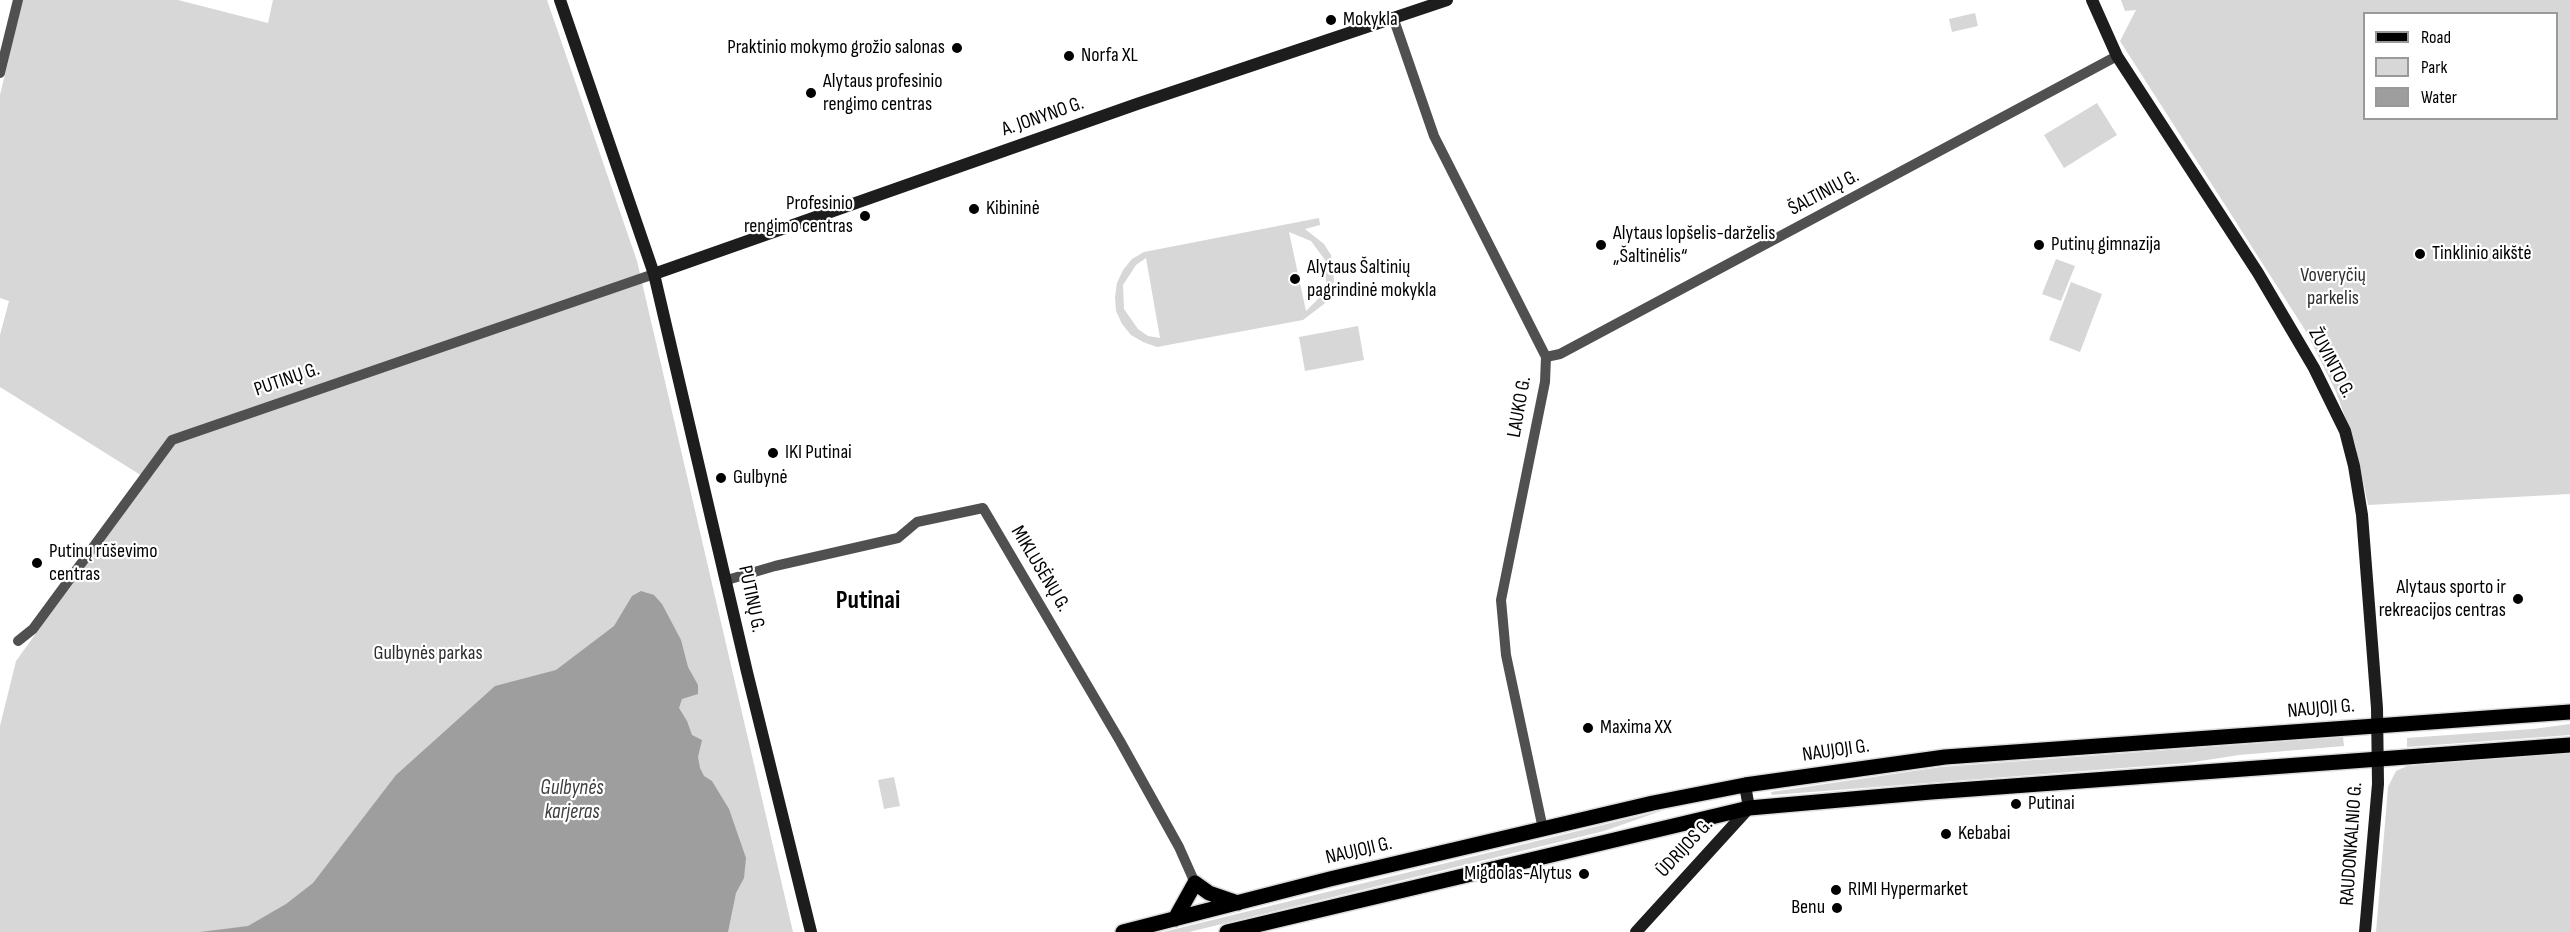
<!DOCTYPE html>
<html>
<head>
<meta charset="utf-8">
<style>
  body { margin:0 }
  #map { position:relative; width:2570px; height:932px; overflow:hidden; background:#fff; font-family:"Sofia Sans Condensed",sans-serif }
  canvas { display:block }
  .legend { position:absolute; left:2363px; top:12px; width:195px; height:108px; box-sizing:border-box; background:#fff; border:2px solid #999; margin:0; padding:8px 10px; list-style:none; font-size:18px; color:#000 }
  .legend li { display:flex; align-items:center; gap:12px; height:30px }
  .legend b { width:30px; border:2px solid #999 }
</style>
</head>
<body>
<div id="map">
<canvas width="2570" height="932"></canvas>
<ul class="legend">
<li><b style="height:8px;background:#000"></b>Road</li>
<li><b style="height:16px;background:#d7d7d7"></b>Park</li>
<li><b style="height:16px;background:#9e9e9e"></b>Water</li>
</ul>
</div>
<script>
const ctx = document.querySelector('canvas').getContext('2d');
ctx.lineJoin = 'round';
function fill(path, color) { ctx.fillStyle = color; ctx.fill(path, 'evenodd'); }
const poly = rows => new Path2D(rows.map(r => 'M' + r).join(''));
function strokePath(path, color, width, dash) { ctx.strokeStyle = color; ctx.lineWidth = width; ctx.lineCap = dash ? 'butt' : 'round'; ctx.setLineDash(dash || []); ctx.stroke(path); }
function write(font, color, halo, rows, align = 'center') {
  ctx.font = font + ' "Sofia Sans Condensed",sans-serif'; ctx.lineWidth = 4.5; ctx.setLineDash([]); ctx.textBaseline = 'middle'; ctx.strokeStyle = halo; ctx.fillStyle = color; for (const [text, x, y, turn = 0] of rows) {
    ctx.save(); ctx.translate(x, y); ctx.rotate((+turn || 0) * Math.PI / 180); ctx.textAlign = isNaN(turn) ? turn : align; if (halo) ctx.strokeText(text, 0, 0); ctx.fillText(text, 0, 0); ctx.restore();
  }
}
fill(poly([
  [23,0,178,0,268,23,273,0,547,0,637,261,793,932,0,932,0,726,16,661,147,479,0,387,0,335,9,301,0,298,0,95],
  [2121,0,2570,0,2570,494,2368,505,2355,444,2336,392,2307,333,2120,41,2136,10,2125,11],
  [2364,14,2556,14,2556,118,2364,118],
  [1975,13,1978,26,1952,32,1949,19],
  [2097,103,2117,135,2064,168,2044,135],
  [1319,218,1320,225,1305,229,1324,244,1331,255,1334,281,1324,304,1303,320,1157,347,1143,342,1131,335,1122,324,1116,311,1115,297,1117,283,1123,270,1132,259,1144,252],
  [1289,232,1311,241,1325,260,1326,284,1322,295,1306,311],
  [1146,258,1160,338,1148,336,1138,329,1124,309,1123,285,1136,265],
  [2056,259,2075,266,2061,301,2042,294],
  [2071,282,2102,294,2080,352,2049,340],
  [1358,326,1364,360,1305,371,1299,337],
  [2570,724,2570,735,2407,747,2407,738,2533,729],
  [2343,737,2344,746,2239,755,2187,763,1772,795,1771,792,1941,767],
  [2570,753,2570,932,2376,932,2388,787,2396,771,2407,766],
  [894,777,900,806,884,809,878,780],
  [1664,810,1604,831,1189,932,1163,932]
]), '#d7d7d7');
fill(poly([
  [641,591,654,595,662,604,681,640,688,667,698,685,698,694,682,699,679,708,687,721,692,735,702,740,698,757,700,768,704,776,712,781,729,809,746,858,744,878,736,893,728,932,200,932,248,926,286,904,313,883,396,775,495,686,556,670,614,626,632,596]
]), '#9e9e9e');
const primary = poly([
  [1175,919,1195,883,1209,893,1238,903],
  [1123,932,1330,879,1653,803,1745,785,1945,757,2570,712],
  [1227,932,1749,808,1931,792,2570,745]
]);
strokePath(primary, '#dbdbdb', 18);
strokePath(poly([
  [1393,17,1434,136,1546,357,1545,382,1501,600,1506,655,1543,829],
  [0,73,18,0],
  [1546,357,1560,354,2117,56],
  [727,580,775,566,898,538,917,522,983,508,1120,741,1179,847,1195,883],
  [18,641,33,629,172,440,654,274]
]), '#505050', 10);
strokePath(poly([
  [560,0,654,274,747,672,811,932],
  [2092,0,2117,56,2258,273,2314,368,2345,431,2354,466,2362,515,2377,708,2378,784,2365,932],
  [654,274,1137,104,1447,0],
  [1636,932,1749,808,1745,785]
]), '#1d1d1d', 12);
strokePath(primary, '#000', 15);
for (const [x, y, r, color] of [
  [1331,20,6,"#000"],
  [957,48,6,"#000"],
  [1069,56,6,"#000"],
  [811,93,6,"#000"],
  [974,209,6,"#000"],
  [865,216,6,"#000"],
  [1601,245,6,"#000"],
  [2039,245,6,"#000"],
  [2420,254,6,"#000"],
  [1295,279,6,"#000"],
  [773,453,6,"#000"],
  [721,478,6,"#000"],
  [37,563,6,"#000"],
  [2518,599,6,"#000"],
  [1588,728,6,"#000"],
  [2016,804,6,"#000"],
  [1946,834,6,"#000"],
  [1584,874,6,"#000"],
  [1836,890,6,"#000"],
  [1837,908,6,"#000"]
]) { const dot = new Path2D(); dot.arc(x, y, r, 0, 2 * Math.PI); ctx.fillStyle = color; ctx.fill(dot); strokePath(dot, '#fff', 2); }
write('20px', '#000', '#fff', [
  ["Mokykla",1343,20],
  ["Praktinio mokymo grožio salonas",945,48,"right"],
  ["Norfa XL",1081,56],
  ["Alytaus profesinio",823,82],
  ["rengimo centras",823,105],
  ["Profesinio",853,204,"right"],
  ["rengimo centras",853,227,"right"],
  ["Kibininė",986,209],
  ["Alytaus lopšelis-darželis",1613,234],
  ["„Šaltinėlis“",1613,257],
  ["Putinų gimnazija",2051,245],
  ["Tinklinio aikštė",2432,254],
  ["Alytaus Šaltinių",1307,268],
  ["pagrindinė mokykla",1307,291],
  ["IKI Putinai",785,453],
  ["Gulbynė",733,478],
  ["Putinų rūševimo",49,552],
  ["centras",49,575],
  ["Alytaus sporto ir",2506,588,"right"],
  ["rekreacijos centras",2506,611,"right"],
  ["Maxima XX",1600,728],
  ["Putinai",2028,804],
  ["Kebabai",1958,834],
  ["Migdolas-Alytus",1572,874,"right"],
  ["RIMI Hypermarket",1848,890],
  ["Benu",1825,908,"right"]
], 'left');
write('20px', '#000', '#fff', [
  ["A. JONYNO G.",1043,117,-19],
  ["ŠALTINIŲ G.",1824,193,-28],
  ["ŽUVINTO G.",2331,363,62],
  ["PUTINŲ G.",287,380,-19],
  ["LAUKO G.",1520,407,-80],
  ["MIKLUSĖNŲ G.",1040,569,59],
  ["PUTINŲ G.",751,599,78],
  ["NAUJOJI G.",2321,709,-5],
  ["NAUJOJI G.",1836,751,-8],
  ["RAUDONKALNIO G.",2352,844,-86],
  ["ŪDRIJOS G.",1685,848,-47],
  ["NAUJOJI G.",1359,851,-13]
]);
write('20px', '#2e2e2e', '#fff', [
  ["Voveryčių",2333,276],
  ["parkelis",2333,299],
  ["Gulbynės parkas",428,654]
]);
write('italic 21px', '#3f3f3f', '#fff', [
  ["Gulbynės",572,789],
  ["karjeras",572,813]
]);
write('bold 26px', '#000', '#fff', [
  ["Putinai",868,601]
]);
</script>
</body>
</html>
